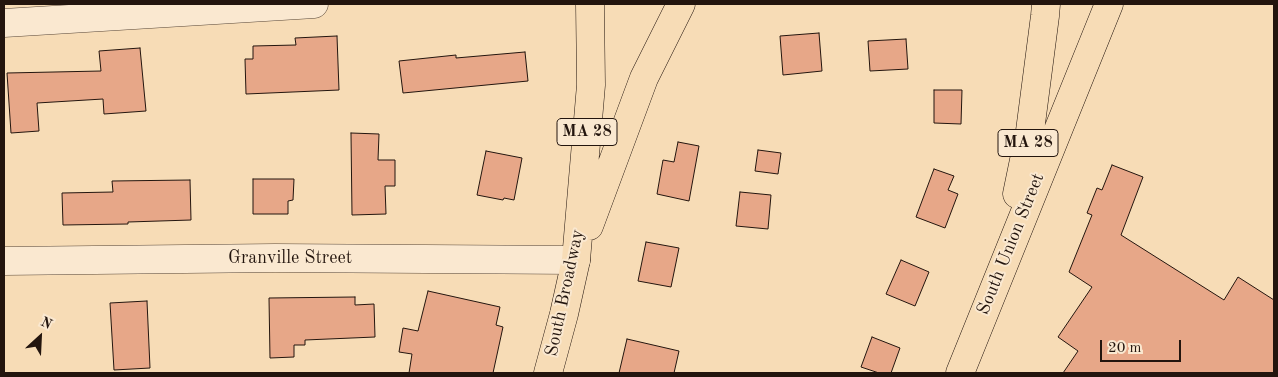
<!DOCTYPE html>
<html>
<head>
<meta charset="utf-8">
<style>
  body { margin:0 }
  #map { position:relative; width:1278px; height:377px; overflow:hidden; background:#f7dcb6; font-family:"Old Standard TT",serif }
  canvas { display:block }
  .frame { position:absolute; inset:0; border:5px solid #23150e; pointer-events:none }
  .north { position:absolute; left:15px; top:312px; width:50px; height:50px; -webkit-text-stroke:4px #fae8d0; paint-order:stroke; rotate:25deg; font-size:14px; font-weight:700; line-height:20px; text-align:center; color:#23150e }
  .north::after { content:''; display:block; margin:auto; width:18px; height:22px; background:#23150e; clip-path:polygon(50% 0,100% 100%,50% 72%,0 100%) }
  .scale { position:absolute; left:1100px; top:340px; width:81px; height:22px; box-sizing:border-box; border:2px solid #23150e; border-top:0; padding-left:6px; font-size:15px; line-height:18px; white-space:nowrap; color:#23150e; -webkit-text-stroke:4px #fae8d0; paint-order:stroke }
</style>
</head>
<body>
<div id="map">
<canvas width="1278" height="377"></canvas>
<div class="frame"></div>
<div class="north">N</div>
<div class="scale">20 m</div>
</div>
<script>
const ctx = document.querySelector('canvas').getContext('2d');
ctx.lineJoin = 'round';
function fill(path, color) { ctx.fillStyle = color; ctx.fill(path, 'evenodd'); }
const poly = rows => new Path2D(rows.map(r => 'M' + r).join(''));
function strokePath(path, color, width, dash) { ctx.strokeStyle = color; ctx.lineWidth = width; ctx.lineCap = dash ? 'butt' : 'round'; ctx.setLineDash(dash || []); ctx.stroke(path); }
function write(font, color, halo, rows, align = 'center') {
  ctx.font = font + ' "Old Standard TT",serif'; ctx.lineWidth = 4; ctx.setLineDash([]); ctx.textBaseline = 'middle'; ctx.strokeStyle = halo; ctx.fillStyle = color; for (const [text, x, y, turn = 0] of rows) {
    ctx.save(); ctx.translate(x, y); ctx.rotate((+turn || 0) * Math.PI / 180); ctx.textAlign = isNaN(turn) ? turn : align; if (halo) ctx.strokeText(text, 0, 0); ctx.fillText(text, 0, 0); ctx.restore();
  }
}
const building = poly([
  [819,33,822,71,783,75,780,36,819,33],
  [337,36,339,90,246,94,245,59,253,59,253,46,296,45,295,38,337,36],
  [906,39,908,69,870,71,868,41,906,39],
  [140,48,146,111,104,114,103,99,37,103,39,131,11,133,7,73,101,71,99,51,140,48],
  [525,52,528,81,403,93,399,61,456,55,456,58,525,52],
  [934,90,962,90,961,124,934,123,934,90],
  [351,133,379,134,378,160,395,160,395,186,385,186,386,214,352,215,351,133],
  [678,142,699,146,689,201,657,194,663,160,674,162,678,142],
  [758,150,781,153,778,174,755,171,758,150],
  [486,151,522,158,514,200,504,198,503,200,477,195,486,151],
  [1112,165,1143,177,1121,235,1224,300,1238,277,1274,300,1274,373,1063,373,1078,351,1058,337,1092,287,1069,272,1092,215,1087,213,1097,188,1102,190,1112,165],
  [934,169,954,176,948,190,958,194,945,228,916,217,934,169],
  [253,179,294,179,293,200,288,201,288,214,253,214,253,179],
  [190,180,191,220,128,222,128,224,63,225,62,193,113,192,112,181,190,180],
  [740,192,771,195,768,229,736,226,740,192],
  [646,242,679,248,671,287,638,281,646,242],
  [901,260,929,272,915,306,886,294,901,260],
  [428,291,500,307,496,325,503,327,493,373,409,373,412,354,399,352,403,328,418,331,428,291],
  [355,297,355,305,374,304,375,337,305,340,305,345,294,345,294,357,270,358,269,298,355,297],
  [147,301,150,368,114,370,110,303,147,301],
  [872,337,900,348,891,373,879,373,861,367,872,337],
  [627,339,679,351,674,373,619,373,627,339]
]);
fill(building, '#e7a788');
strokePath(building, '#23150e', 1);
const minor = poly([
  [4,23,314,4],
  [4,261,275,258,576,260]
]);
const major = poly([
  [1017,194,1030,131,1045,16,1046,4],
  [589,226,644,78,681,4],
  [548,373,564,314,576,260,591,85,590,4],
  [960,373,1109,4]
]);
strokePath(minor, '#584738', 29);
strokePath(major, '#23150e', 29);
strokePath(minor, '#fae8d0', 28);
strokePath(major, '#f7dcb6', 28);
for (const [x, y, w] of [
  [587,132,60],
  [1028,143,60]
]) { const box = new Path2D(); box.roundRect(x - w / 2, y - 13.5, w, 27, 4); ctx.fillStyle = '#fae8d0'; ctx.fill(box); strokePath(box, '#23150e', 1); }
write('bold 16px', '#23150e', null, [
  ["MA 28",587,132],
  ["MA 28",1028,143]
]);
write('18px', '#23150e', '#fae8d0', [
  ["South Union Street",1011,244,-68],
  ["Granville Street",290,258],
  ["South Broadway",565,293,-78]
]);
</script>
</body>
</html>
